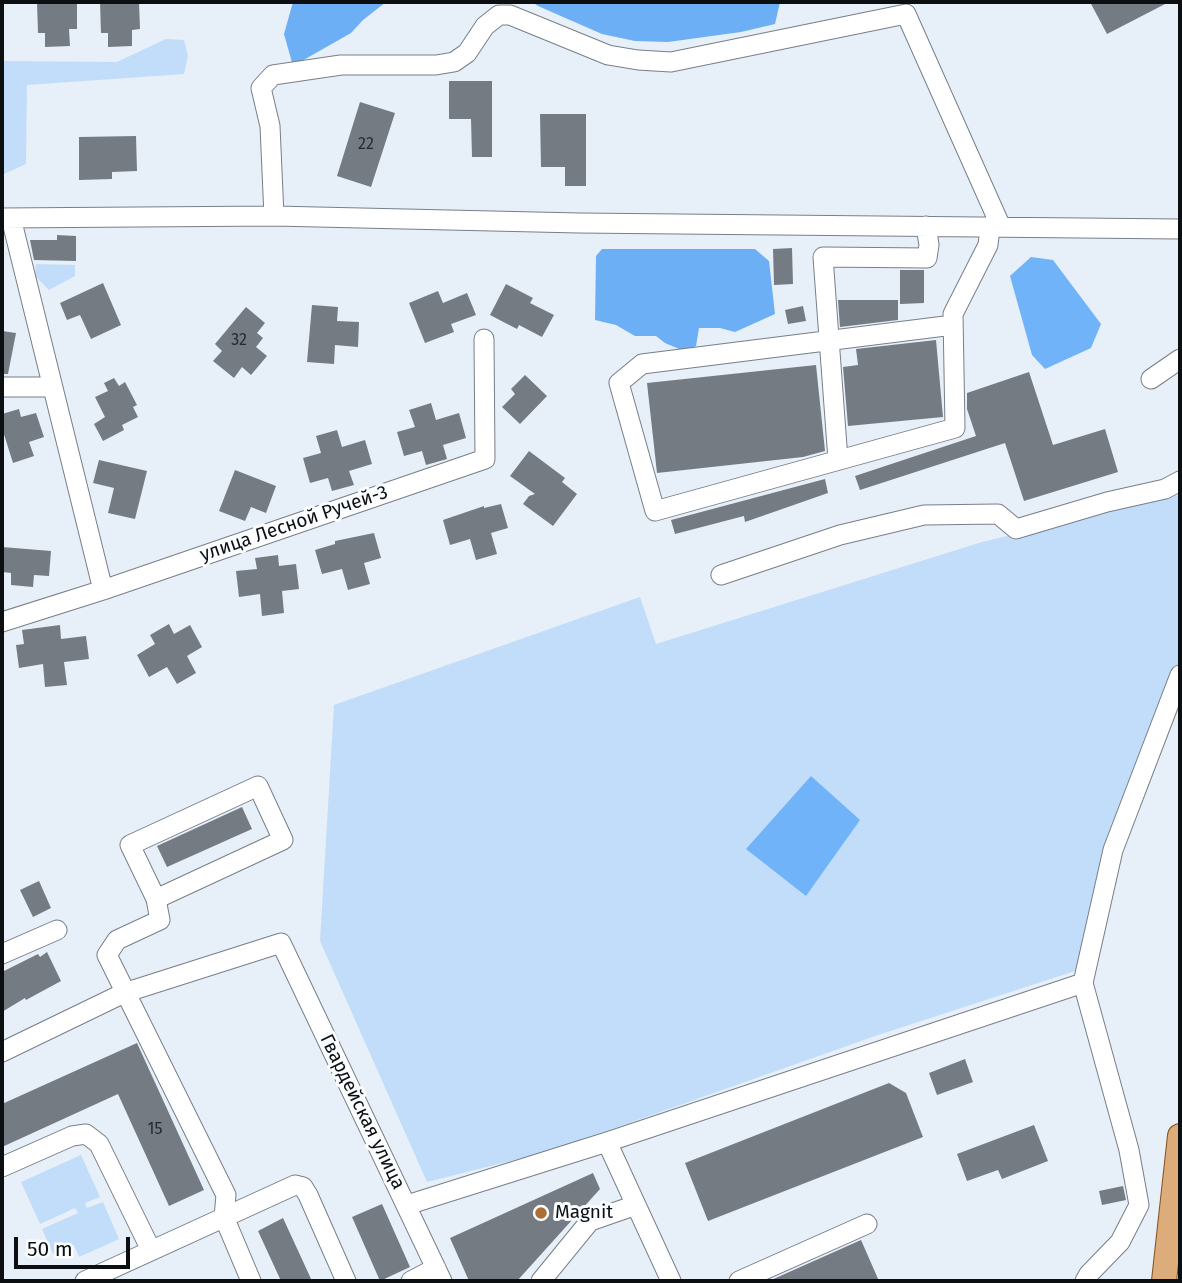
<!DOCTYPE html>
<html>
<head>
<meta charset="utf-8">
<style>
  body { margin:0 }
  #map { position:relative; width:1182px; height:1283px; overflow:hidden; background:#e7eff9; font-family:"Fira Sans",sans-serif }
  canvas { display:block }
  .frame { position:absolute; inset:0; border:4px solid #0c0f12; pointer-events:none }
  .scale { position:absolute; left:14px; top:1237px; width:116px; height:32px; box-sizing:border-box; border:4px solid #0c0f12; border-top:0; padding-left:9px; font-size:21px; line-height:24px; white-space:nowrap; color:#0c0f12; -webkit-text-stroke:5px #fafcfe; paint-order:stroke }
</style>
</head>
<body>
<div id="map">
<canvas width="1182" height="1283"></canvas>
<div class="frame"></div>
<div class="scale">50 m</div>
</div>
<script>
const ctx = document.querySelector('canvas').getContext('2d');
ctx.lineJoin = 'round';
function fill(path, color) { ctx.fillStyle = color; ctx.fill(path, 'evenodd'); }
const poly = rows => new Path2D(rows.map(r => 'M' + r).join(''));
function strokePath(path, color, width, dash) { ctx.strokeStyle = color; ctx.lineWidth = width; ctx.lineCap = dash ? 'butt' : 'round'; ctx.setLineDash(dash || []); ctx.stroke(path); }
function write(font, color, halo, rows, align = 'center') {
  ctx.font = font + ' "Fira Sans",sans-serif'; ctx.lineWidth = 6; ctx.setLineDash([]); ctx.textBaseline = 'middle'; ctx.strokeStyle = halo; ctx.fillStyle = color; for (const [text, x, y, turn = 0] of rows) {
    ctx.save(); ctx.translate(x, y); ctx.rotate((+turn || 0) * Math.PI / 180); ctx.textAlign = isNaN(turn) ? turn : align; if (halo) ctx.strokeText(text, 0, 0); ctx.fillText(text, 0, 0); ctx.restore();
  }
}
fill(poly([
  [166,39,184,40,188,56,184,74,27,85,26,164,2,175,2,61,117,62],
  [36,264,75,265,75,276,49,290,35,276],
  [1180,495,1180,671,1075,971,875,1036,550,1151,427,1182,320,941,334,705,640,597,656,644,982,542],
  [81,1155,100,1197,85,1203,87,1208,103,1202,119,1239,79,1257,74,1245,53,1254,42,1229,78,1213,75,1208,40,1224,21,1182]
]), '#c2ddfa');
fill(poly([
  [293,2,386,2,363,20,351,33,293,66,284,34],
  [532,2,780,2,775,24,741,32,668,42,635,41,602,34,538,6],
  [602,249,755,249,769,261,775,314,735,332,720,328,699,328,696,346,684,351,665,343,656,336,635,336,616,325,595,320,596,256]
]), '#6caff5');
fill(poly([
  [1031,257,1053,260,1101,324,1091,348,1045,369,1032,355,1010,276],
  [811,776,860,820,806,896,746,849]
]), '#70b3f9');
fill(poly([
  [37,2,77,2,77,29,69,29,70,46,45,47,45,33,38,33],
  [100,2,139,2,140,29,132,30,132,46,108,47,108,33,101,33],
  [1090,2,1169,2,1107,34],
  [449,81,492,81,492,157,472,157,471,119,449,119],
  [360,102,395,113,371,187,337,176],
  [540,114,586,114,586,186,565,186,565,167,541,167],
  [136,136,137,171,112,172,112,179,79,180,79,137],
  [57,235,76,236,76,261,34,260,30,240,57,240],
  [792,248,793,284,774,285,773,249],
  [900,270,924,270,924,303,900,304],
  [103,283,121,325,91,339,80,315,67,320,60,303],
  [506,284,533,298,530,303,554,315,542,337,519,325,517,329,490,315],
  [438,291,443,303,467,293,476,315,451,324,454,332,425,343,409,303],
  [838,300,898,300,898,320,840,327],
  [312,305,338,307,337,321,359,322,358,347,335,345,334,364,307,362],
  [803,306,806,321,788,324,785,310],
  [246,307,265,323,257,333,263,338,256,347,267,356,251,375,242,367,234,378,213,361,222,351,215,344],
  [2,331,16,333,8,374,2,374],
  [936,340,943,417,848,426,843,367,858,365,856,349],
  [816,365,825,451,803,457,657,473,647,383],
  [1029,372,1053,445,1105,429,1118,472,1024,501,1005,443,860,490,855,476,976,436,967,409,967,393],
  [525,375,547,396,520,424,502,407,515,394,511,389],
  [114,378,119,386,125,382,137,405,133,407,138,417,122,425,124,430,103,441,94,424,105,417,95,397,108,391,104,383],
  [431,403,436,420,459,413,466,438,443,445,447,459,426,465,422,451,404,456,397,432,415,427,409,410],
  [19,409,21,417,36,413,44,437,29,442,34,456,13,463,2,428,2,414],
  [337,430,342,447,365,440,372,464,349,471,354,485,332,491,328,478,310,483,303,458,321,453,316,436],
  [529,451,565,478,562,482,577,494,553,526,523,504,529,496,535,494,510,476],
  [99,460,147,471,135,519,108,513,114,488,93,483],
  [235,470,276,486,266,513,251,507,245,521,219,511],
  [825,479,828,493,745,522,744,516,675,534,671,520],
  [501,504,508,528,491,533,497,554,476,560,470,539,450,545,443,520,484,506,484,508],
  [374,533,381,558,364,563,370,584,348,590,342,569,322,574,315,550,335,544,335,541],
  [2,547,51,551,49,576,34,575,33,587,11,585,11,573,2,572],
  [278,555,279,566,296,564,299,589,282,591,284,613,262,616,260,594,239,597,236,571,257,569,255,558],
  [169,624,174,634,190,625,202,647,187,656,196,673,177,684,167,667,149,677,137,655,155,644,150,635],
  [60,625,61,639,86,636,89,659,64,662,67,685,45,687,43,664,19,668,16,645,24,644,22,630],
  [242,807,252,829,167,867,157,846],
  [39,881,51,908,33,917,20,890],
  [47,952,61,981,26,1000,25,998,2,1012,2,972,38,954,40,957],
  [137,1043,204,1190,169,1206,118,1094,2,1147,2,1104],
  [965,1059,973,1082,937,1095,929,1073],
  [889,1083,906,1093,923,1137,708,1221,685,1163],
  [1034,1125,1048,1161,1002,1179,998,1170,967,1181,957,1154],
  [593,1173,600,1189,517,1281,469,1281,450,1238],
  [1123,1186,1126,1200,1102,1205,1099,1191],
  [382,1204,410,1267,380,1281,352,1217],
  [283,1218,312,1281,281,1281,258,1231],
  [861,1240,879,1281,769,1281]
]), '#747b83');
const minor = poly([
  [274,216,270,126,261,88,273,75,341,65,436,65,454,62,467,53,485,26,499,15,510,15,608,55,638,60,671,62,906,14,1001,227],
  [2,218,274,216,579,223,1180,229],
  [11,218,103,590,485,459,484,339],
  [953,325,642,364,619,383,655,511,955,428,953,314,988,245,990,228],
  [1151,379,1180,359],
  [2,387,52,387],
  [838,460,823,257,927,258,929,245,926,226],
  [721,575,840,535,924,515,998,514,1016,529,1107,502,1165,489,1180,481],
  [2,622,103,590],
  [156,899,130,845,258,786,283,840,156,899,160,920,117,940,107,955,226,1195,224,1217,251,1281],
  [2,954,57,930],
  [2,1052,124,993,281,943,442,1281],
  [607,1142,671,1281],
  [2,1167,72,1136,86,1134,99,1144,151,1250],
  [407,1205,607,1142,1083,983],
  [85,1281,295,1185,303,1187,308,1195,346,1281],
  [411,1281,436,1268],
  [541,1281,590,1221,636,1205],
  [739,1281,867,1224],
  [1085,1281,1089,1274,1120,1242,1139,1205,1129,1150,1083,983,1113,850,1180,675]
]);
const major = poly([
  [1164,1281,1180,1136]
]);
strokePath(minor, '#777f87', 21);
strokePath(major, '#84511c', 26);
strokePath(minor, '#fff', 19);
strokePath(major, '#dcac7a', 24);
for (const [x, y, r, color] of [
  [541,1213,7,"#ac6e33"]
]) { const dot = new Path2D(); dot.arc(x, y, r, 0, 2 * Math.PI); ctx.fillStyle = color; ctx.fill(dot); strokePath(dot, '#fafcfe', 2.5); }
write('16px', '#262a2e', null, [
  ["22",366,145],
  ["32",239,341],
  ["15",155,1130]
]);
write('19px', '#0c0f12', '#fafcfe', [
  ["улица Лесной Ручей-3",294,524,-19],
  ["Гвардейская улица",362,1112,64]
]);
write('19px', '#0c0f12', '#fafcfe', [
  ["Magnit",555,1213]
], 'left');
</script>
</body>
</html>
